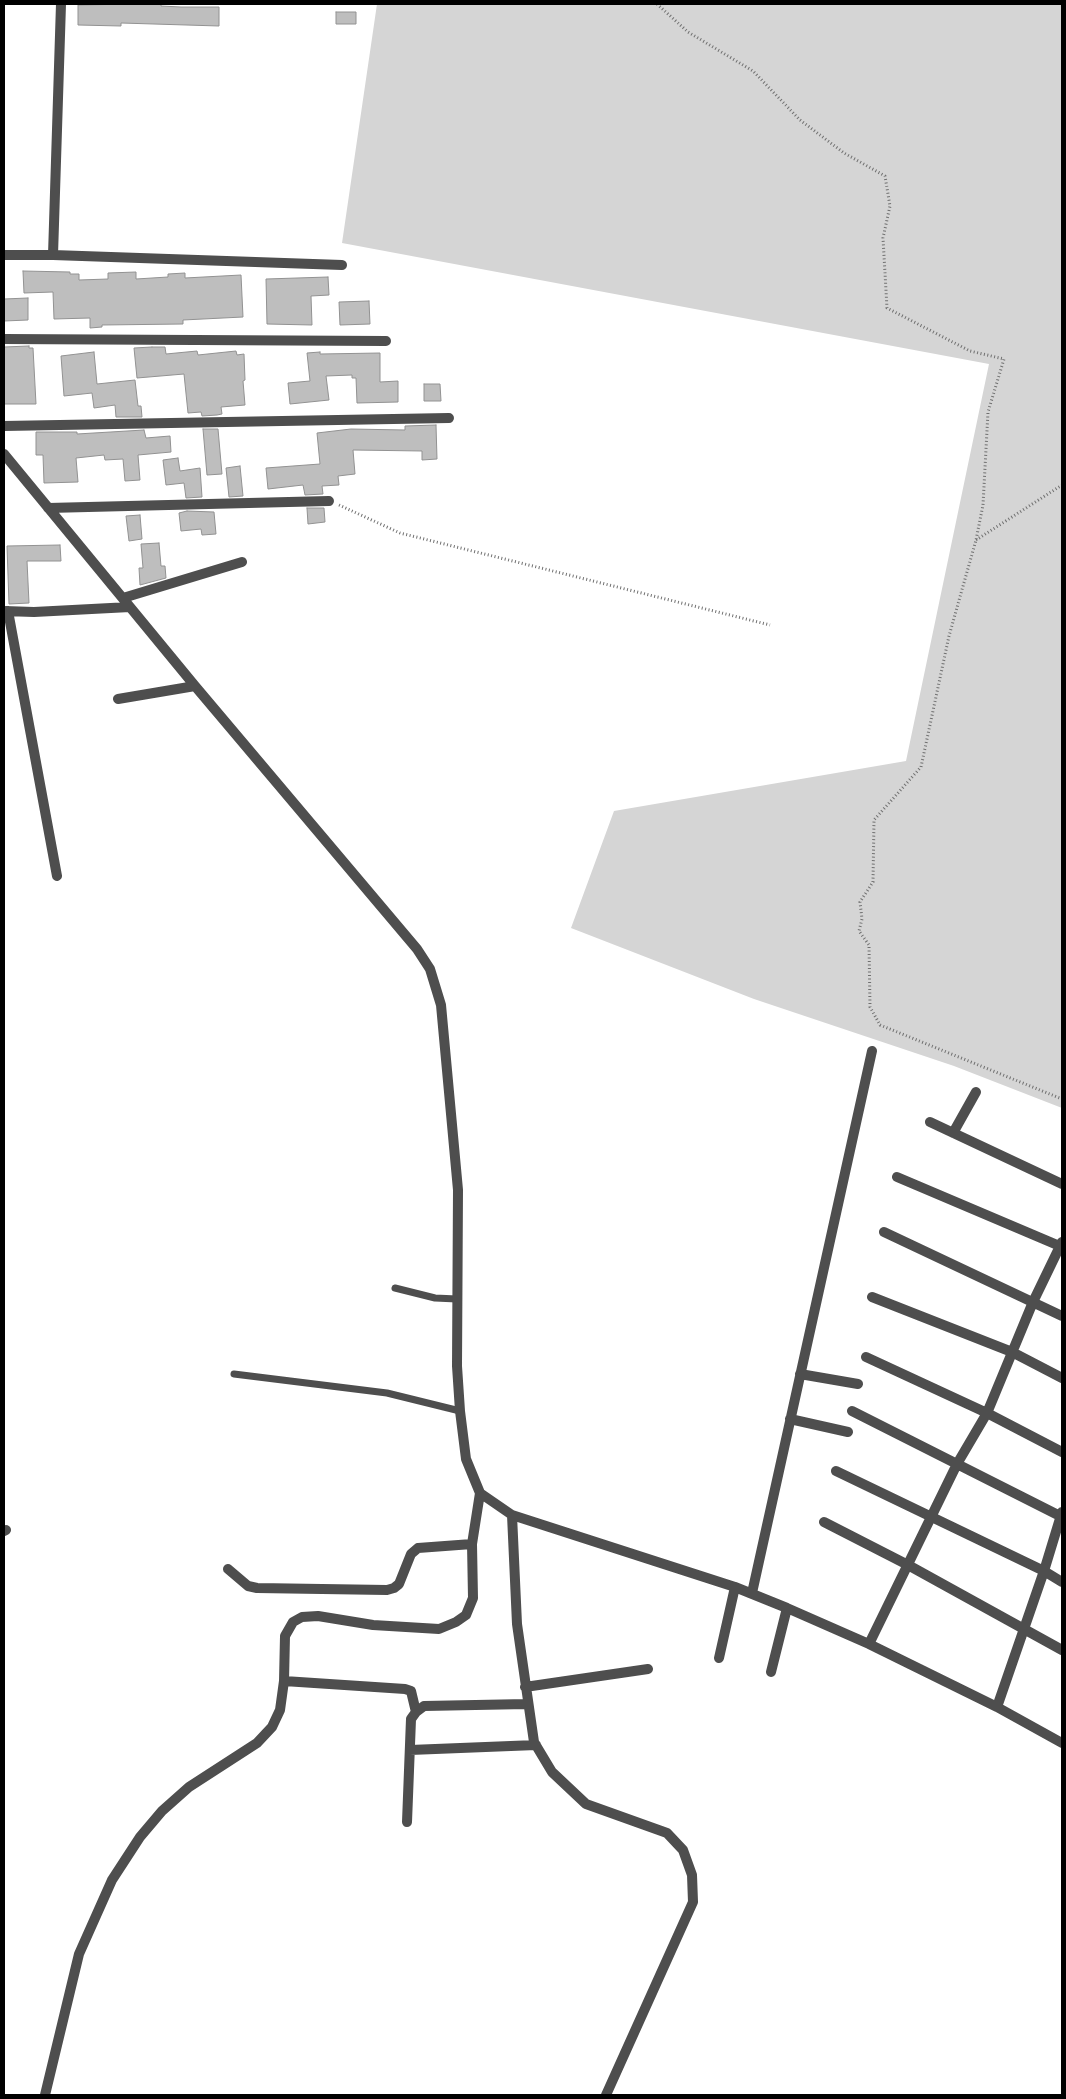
<!DOCTYPE html>
<html>
<head>
<meta charset="utf-8">
<style>
  body { margin:0 }
  #map { position:relative; width:1066px; height:2099px; overflow:hidden; background:#fff; font-family:Arial,sans-serif }
  canvas { display:block }
  .frame { position:absolute; inset:0; border:5px solid #000; pointer-events:none }
</style>
</head>
<body>
<div id="map">
<canvas width="1066" height="2099"></canvas>
<div class="frame"></div>
</div>
<script>
const ctx = document.querySelector('canvas').getContext('2d');
ctx.lineJoin = 'round';
function fill(path, color) { ctx.fillStyle = color; ctx.fill(path, 'evenodd'); }
const poly = rows => new Path2D(rows.map(r => 'M' + r).join(''));
function strokePath(path, color, width, dash) { ctx.strokeStyle = color; ctx.lineWidth = width; ctx.lineCap = dash ? 'butt' : 'round'; ctx.setLineDash(dash || []); ctx.stroke(path); }
fill(poly([
  [377,4,1062,4,1062,1108,954,1066,754,999,571,928,614,811,906,761,989,364,342,243]
]), '#d5d5d5');
const building = poly([
  [134,4,161,4,161,6,181,7,219,7,219,26,121,23,121,26,78,25,78,5,134,4],
  [336,12,356,12,356,24,336,24,336,12],
  [23,271,70,272,70,274,79,274,79,280,108,279,108,273,136,272,136,279,168,277,168,274,185,273,185,278,241,275,243,317,183,320,183,324,102,325,102,327,90,328,90,318,54,319,53,292,24,293,23,271],
  [328,277,329,295,311,296,312,325,267,324,266,279,328,277],
  [28,298,28,320,4,321,4,299,28,298],
  [369,301,370,324,340,325,339,302,369,301],
  [29,346,29,348,33,348,36,404,4,404,4,347,29,346],
  [152,347,165,347,166,354,197,351,198,355,236,351,237,355,244,354,245,380,243,381,245,405,221,407,222,414,217,415,202,416,201,412,188,413,184,374,137,378,134,348,152,347],
  [94,352,97,384,135,380,138,406,141,406,142,417,116,417,115,405,94,408,92,393,64,396,61,356,94,352],
  [320,352,320,354,380,353,380,382,398,381,398,402,357,403,356,378,352,378,352,375,326,376,329,400,290,404,288,383,310,381,307,353,320,352],
  [424,384,440,384,441,401,424,401,424,384],
  [436,425,437,459,422,460,422,451,353,450,355,474,338,476,339,485,322,486,323,494,305,495,303,485,268,489,266,468,320,464,317,433,351,429,405,430,405,426,436,425],
  [203,429,218,429,222,474,207,475,203,429],
  [144,430,146,438,170,436,171,452,138,455,140,480,125,481,123,459,105,460,104,455,76,458,78,482,44,483,43,455,36,455,36,432,77,432,77,434,144,430],
  [178,458,180,471,200,468,202,497,186,498,184,483,166,485,163,460,178,458],
  [240,466,243,496,229,497,226,468,240,466],
  [307,508,324,508,325,522,308,524,307,508],
  [187,511,214,512,216,534,202,535,201,529,181,531,179,513,187,511],
  [140,515,142,539,129,541,126,516,140,515],
  [159,543,161,566,165,566,166,578,140,585,139,568,143,568,141,544,159,543],
  [60,545,61,561,27,561,29,603,9,604,7,546,60,545]
]);
fill(building, '#bebebe');
strokePath(building, '#929292', 1);
strokePath(poly([
  [657,4,688,32,753,71,800,120,844,153,885,176,890,206,883,238,887,308,970,351,1004,359,988,412,983,505,976,540,949,636,921,767,874,820,873,882,860,902,862,919,859,931,869,945,870,1007,880,1025,1062,1099],
  [339,505,400,533,770,625],
  [976,540,1062,485]
]), '#707070', 3, [1, 2.5]);
strokePath(poly([
  [395,1288,435,1298,457,1299],
  [234,1374,387,1393,460,1411]
]), '#4e4e4e', 7);
strokePath(poly([
  [4,255,53,255,61,4],
  [53,255,342,265],
  [4,339,386,341],
  [4,426,449,418],
  [4,454,195,686,417,949,430,969,441,1005,458,1190,457,1366,460,1411,466,1459,480,1493,512,1515,735,1587,787,1608,869,1644,997,1707,1062,1743],
  [48,508,329,501],
  [123,598,242,562],
  [4,611,34,612,130,607],
  [8,611,57,876],
  [118,699,195,686],
  [930,1122,1062,1184],
  [953,1133,976,1092],
  [897,1177,1062,1247],
  [884,1232,1062,1316],
  [872,1297,1012,1352,1062,1378],
  [866,1357,987,1413,1062,1452],
  [800,1374,858,1384],
  [852,1411,1062,1517],
  [790,1419,848,1432],
  [836,1471,1044,1571,1062,1582],
  [512,1515,517,1624,534,1742,552,1772,586,1804,667,1833,683,1850,692,1875,693,1902,606,2095],
  [824,1522,908,1565,1062,1650],
  [4,1531,6,1530],
  [228,1569,248,1586,257,1588,387,1590,394,1588,399,1584,411,1554,418,1548,472,1544],
  [752,1593,872,1051],
  [869,1644,957,1464,987,1413,1033,1302,1062,1242],
  [719,1658,735,1587],
  [771,1672,787,1608],
  [284,1681,405,1689,411,1691,416,1712],
  [525,1687,648,1669],
  [997,1707,1044,1571,1062,1512],
  [410,1750,536,1745],
  [407,1822,411,1719,416,1712,424,1706,527,1704],
  [45,2095,79,1954,112,1880,140,1837,162,1811,189,1787,257,1743,272,1727,280,1710,284,1681,285,1636,293,1622,302,1617,318,1616,373,1625,439,1629,456,1622,466,1615,473,1598,472,1544,480,1493]
]), '#4e4e4e', 10);
</script>
</body>
</html>
